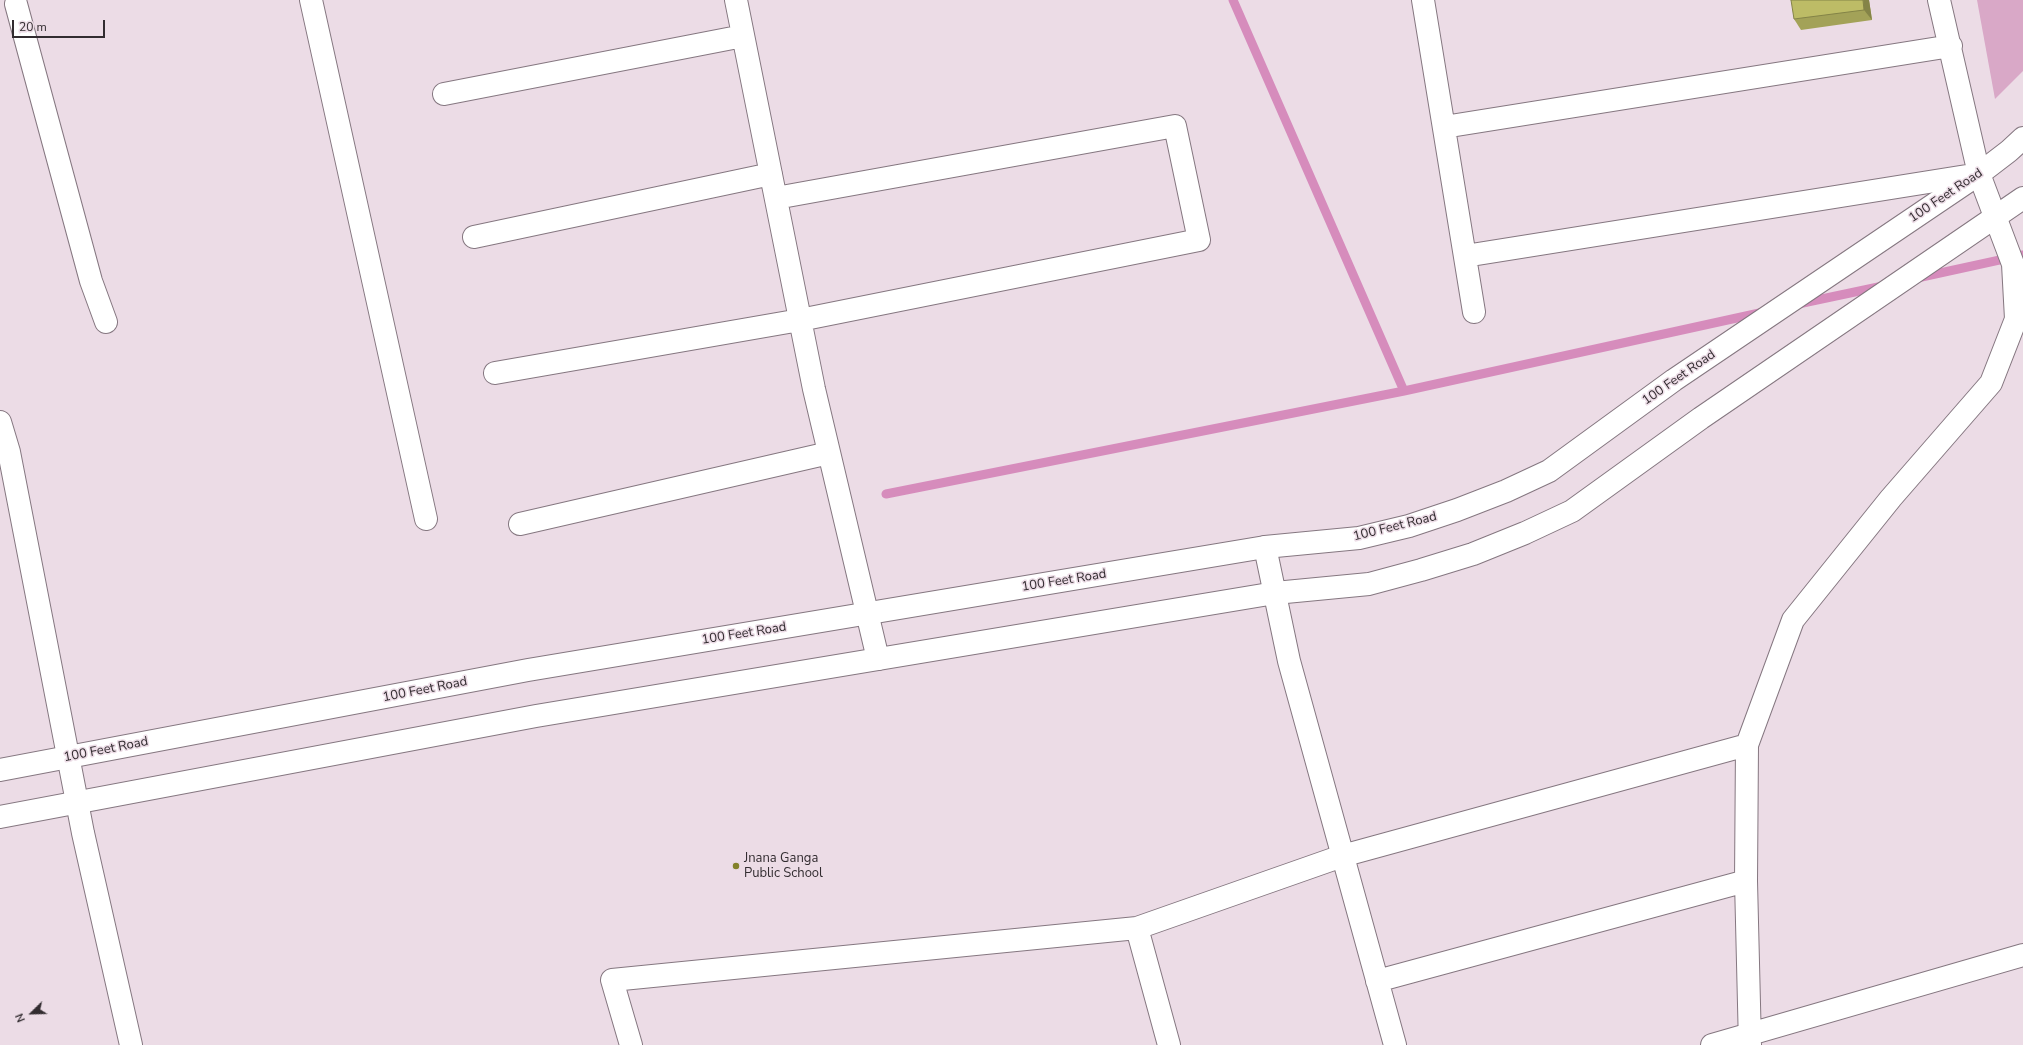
<!DOCTYPE html>
<html>
<head>
<meta charset="utf-8">
<style>
  body { margin:0 }
  #map { position:relative; width:2023px; height:1045px; overflow:hidden; background:#ecdce6; font-family:"Nunito Sans",sans-serif }
  canvas { display:block }
  .north { position:absolute; left:12px; top:993px; width:40px; height:40px; -webkit-text-stroke:3px #ecdce6; paint-order:stroke; rotate:247deg; font-size:11px; font-weight:700; line-height:16px; text-align:center; color:#322c30 }
  .north::after { content:''; display:block; margin:auto; width:14px; height:18px; background:#322c30; clip-path:polygon(50% 0,100% 100%,50% 72%,0 100%) }
  .scale { position:absolute; left:12px; top:20px; width:93px; height:18px; box-sizing:border-box; border:2px solid #322c30; border-top:0; padding-left:5px; font-size:12px; line-height:14px; white-space:nowrap; color:#322c30; -webkit-text-stroke:3px #ecdce6; paint-order:stroke }
</style>
</head>
<body>
<div id="map">
<canvas width="2023" height="1045"></canvas>
<div class="north">N</div>
<div class="scale">20 m</div>
</div>
<script>
const ctx = document.querySelector('canvas').getContext('2d');
ctx.lineJoin = 'round';
function fill(path, color) { ctx.fillStyle = color; ctx.fill(path, 'evenodd'); }
const poly = rows => new Path2D(rows.map(r => 'M' + r).join(''));
function strokePath(path, color, width, dash) { ctx.strokeStyle = color; ctx.lineWidth = width; ctx.lineCap = dash ? 'butt' : 'round'; ctx.setLineDash(dash || []); ctx.stroke(path); }
function write(font, color, halo, rows, align = 'center') {
  ctx.font = font + ' "Nunito Sans",sans-serif'; ctx.lineWidth = 3; ctx.setLineDash([]); ctx.textBaseline = 'middle'; ctx.strokeStyle = halo; ctx.fillStyle = color; for (const [text, x, y, turn = 0] of rows) {
    ctx.save(); ctx.translate(x, y); ctx.rotate((+turn || 0) * Math.PI / 180); ctx.textAlign = isNaN(turn) ? turn : align; if (halo) ctx.strokeText(text, 0, 0); ctx.fillText(text, 0, 0); ctx.restore();
  }
}
fill(poly([
  [1977,0,2023,0,2023,71,1995,99]
]), '#d9a8c7');
strokePath(poly([
  [1233,0,1404,391],
  [1917,278,2023,255],
  [1798,304,1883,286],
  [886,494,1404,391,1764,312]
]), '#d68cbc', 9);
const street = poly([
  [311,0,426,519],
  [736,0,814,389,878,659],
  [1423,0,1474,312],
  [16,4,91,281,106,322],
  [444,94,743,36],
  [1444,127,1951,46],
  [474,237,771,174],
  [1465,256,1979,174],
  [495,373,800,320,1199,240,1175,126,776,198],
  [0,422,9,452,83,833,131,1045],
  [520,524,829,453],
  [1265,547,1289,661,1395,1045],
  [1747,745,1793,620,1891,498,1991,383,2016,319,2013,264,1979,174,1939,0],
  [1137,928,1169,1045],
  [1377,981,1746,881],
  [631,1045,612,980,1137,928,1342,856,1747,745,1746,881,1750,1045],
  [1712,1045,2023,955]
]);
const secondary = poly([
  [0,770,528,670,1265,547,1359,538,1409,526,1457,510,1506,491,1549,471,1674,380,1979,174,2009,151,2023,138],
  [0,817,536,716,1275,593,1369,584,1421,570,1473,554,1525,533,1572,511,1701,418,2023,198]
]);
strokePath(street, '#857780', 24);
strokePath(secondary, '#857780', 24);
strokePath(street, '#fff', 22);
strokePath(secondary, '#fff', 22);
fill(poly([
  [1869,0,1872,20,1801,30,1794,19]
]), '#a3a258');
fill(poly([
  [1863,0,1869,0,1872,20,1864,10]
]), '#848447');
const building = poly([
  [1791,0,1863,0,1864,10,1794,19,1791,0]
]);
fill(building, '#bdbc66');
strokePath(building, '#848447', 1);
for (const [x, y, r, color] of [
  [736,866,4,"#83812a"]
]) { const dot = new Path2D(); dot.arc(x, y, r, 0, 2 * Math.PI); ctx.fillStyle = color; ctx.fill(dot); strokePath(dot, '#ecdce6', 1.5); }
write('13px', '#322c30', '#ecdce6', [
  ["100 Feet Road",1946,196,-34],
  ["100 Feet Road",1679,378,-35],
  ["100 Feet Road",1395,527,-14],
  ["100 Feet Road",1064,581,-9],
  ["100 Feet Road",744,634,-9],
  ["100 Feet Road",425,690,-11],
  ["100 Feet Road",106,750,-11]
]);
write('13px', '#322c30', '#ecdce6', [
  ["Jnana Ganga",744,859],
  ["Public School",744,874]
], 'left');
</script>
</body>
</html>
